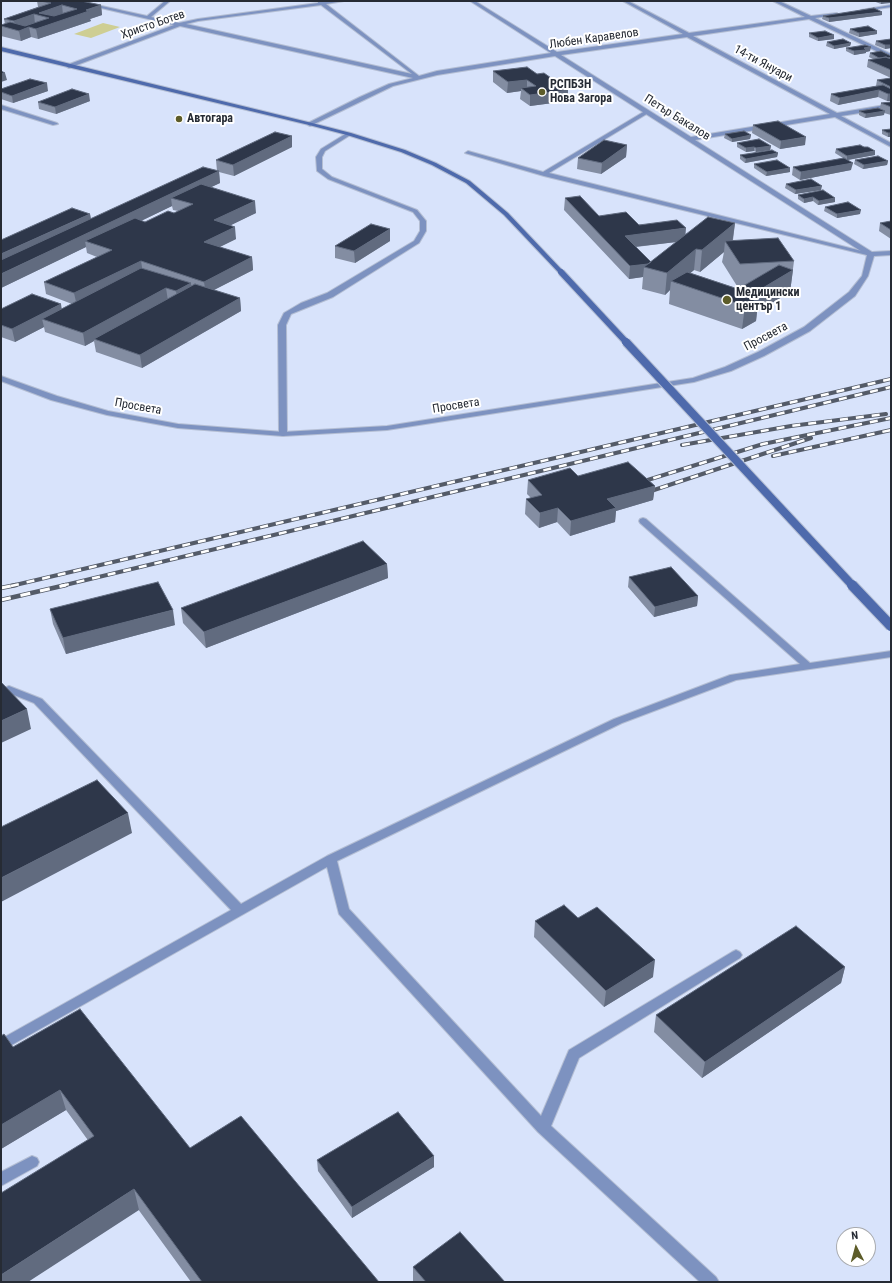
<!DOCTYPE html>
<html>
<head>
<meta charset="utf-8">
<style>
  body { margin:0 }
  #map { position:relative; width:892px; height:1283px; overflow:hidden; background:#d8e3fb; font-family:"Roboto Condensed",sans-serif }
  canvas { display:block }
  .frame { position:absolute; inset:0; border:2px solid #262b34; pointer-events:none }
  .north { position:absolute; left:836px; top:1227px; width:40px; height:40px; box-sizing:border-box; background:#fff; border:1px solid #a8aaae; border-radius:50%; rotate:354deg; font-size:11px; font-weight:700; line-height:16px; text-align:center; color:#262b34 }
  .north::after { content:''; display:block; margin:auto; width:14px; height:18px; background:#5d5c29; clip-path:polygon(50% 0,100% 100%,50% 72%,0 100%) }
</style>
</head>
<body>
<div id="map">
<canvas width="892" height="1283"></canvas>
<div class="frame"></div>
<div class="north">N</div>
</div>
<script>
const ctx = document.querySelector('canvas').getContext('2d');
ctx.lineJoin = 'round';
function fill(path, color) { ctx.fillStyle = color; ctx.fill(path, 'evenodd'); }
const poly = rows => new Path2D(rows.map(r => 'M' + r).join(''));
function strokePath(path, color, width, dash) { ctx.strokeStyle = color; ctx.lineWidth = width; ctx.lineCap = dash ? 'butt' : 'round'; ctx.setLineDash(dash || []); ctx.stroke(path); }
function write(font, color, halo, rows, align = 'center') {
  ctx.font = font + ' "Roboto Condensed",sans-serif'; ctx.lineWidth = 4; ctx.setLineDash([]); ctx.textBaseline = 'middle'; ctx.strokeStyle = halo; ctx.fillStyle = color; for (const [text, x, y, turn = 0] of rows) {
    ctx.save(); ctx.translate(x, y); ctx.rotate((+turn || 0) * Math.PI / 180); ctx.textAlign = isNaN(turn) ? turn : align; if (halo) ctx.strokeText(text, 0, 0); ctx.fillText(text, 0, 0); ctx.restore();
  }
}
fill(poly([
  [103,23,120,27,91,38,74,34]
]), '#cece93');
const service = poly([
  [645,111,650,112,549,173,874,254,871,256,544,176,465,153,468,151,543,172,645,111],
  [347,133,352,134,325,151,322,157,322,169,332,177,417,210,426,221,426,231,419,243,333,297,291,314,286,325,287,434,283,436,279,434,278,325,284,313,301,303,327,293,414,241,420,231,420,221,413,212,328,179,317,171,316,157,321,149,347,133],
  [643,518,646,519,810,663,891,651,891,657,736,680,622,723,337,861,349,909,541,1116,569,1050,732,952,736,950,740,952,742,955,740,958,579,1058,551,1126,716,1277,719,1282,700,1282,538,1132,339,914,327,867,1,1051,1,1039,231,910,34,703,9,693,1,696,1,689,9,686,42,699,241,904,327,856,614,719,730,675,800,664,640,523,639,521,640,519,643,518],
  [32,1156,37,1158,39,1162,37,1166,1,1186,1,1172,32,1156]
]);
const minor = poly([
  [71,1,79,1,147,16,165,1,170,1,151,17,179,23,198,19,318,3,318,1,344,1,326,4,419,76,437,71,551,53,470,1,475,1,557,52,683,34,623,1,628,1,689,33,805,17,773,1,779,1,811,16,837,13,835,15,815,18,891,54,891,58,809,19,693,36,837,113,891,104,891,108,841,116,891,143,891,147,835,117,695,140,872,252,891,251,891,255,874,256,868,276,855,296,810,331,764,356,731,371,694,382,387,430,283,436,178,428,107,415,51,400,1,381,1,376,57,396,108,411,178,424,283,432,387,426,693,378,725,367,758,352,804,327,849,292,862,276,867,255,555,56,437,75,393,86,310,126,308,125,308,123,360,97,389,84,413,78,180,26,69,68,67,67,67,65,174,25,71,1],
  [321,5,412,74,186,24,198,21,321,5],
  [687,37,830,114,691,137,561,55,687,37],
  [891,5,891,7,863,11,861,10,891,5],
  [1,105,57,123,58,124,53,125,1,109,1,105]
]);
const secondary = poly([
  [1,47,312,123,351,133,405,150,436,163,470,181,508,213,564,272,559,273,504,215,466,183,432,165,401,152,347,135,309,125,1,51,1,47]
]);
strokePath(service, '#b4bed3', 2);
strokePath(minor, '#b4bed3', 2);
strokePath(secondary, '#b4bed3', 2);
fill(service, '#7d92c0');
fill(minor, '#7d92c0');
fill(secondary, '#4e6aac');
const railFar1 = poly([
  [682,445,791,426,886,414],
  [773,456,891,430],
  [638,483,763,444,891,418],
  [645,493,811,438],
  [11,586,891,379],
  [61,586,891,387]
]);
const rail = poly([
  [1,588,16,585],
  [1,600,66,585]
]);
strokePath(railFar1, '#545b68', 4);
strokePath(rail, '#545b68', 4.5);
strokePath(railFar1, '#fff', 2.5, [8]);
strokePath(rail, '#fff', 3, [10]);
const secondaryBridgeFar2 = poly([
  [561,272,627,343]
]);
const secondaryBridgeFar1 = poly([
  [626,342,853,586]
]);
const secondaryBridge = poly([
  [852,585,891,626]
]);
strokePath(secondaryBridgeFar2, '#b4bed3', 8, []);
strokePath(secondaryBridgeFar1, '#b4bed3', 10, []);
strokePath(secondaryBridge, '#b4bed3', 12, []);
strokePath(secondaryBridgeFar2, '#4e6aac', 6);
strokePath(secondaryBridgeFar1, '#4e6aac', 8);
strokePath(secondaryBridge, '#4e6aac', 10);
fill(poly([
  [37,1,81,1,101,5,102,15,90,19,91,21,38,39,31,37,21,41,1,36,1,25,5,24,4,19,38,7],
  [873,1,891,1,881,4],
  [882,15,829,22,822,19,823,16],
  [850,29,877,34,859,37,849,33],
  [809,33,834,39,818,41,809,37],
  [891,39,891,48,885,49,875,45,876,41],
  [827,42,851,43,850,46,834,49,826,46],
  [846,48,870,51,866,52,866,53,854,55,846,51],
  [870,53,891,56,891,78,867,67,868,60,873,59,869,57],
  [493,71,537,74,568,90,568,101,530,106,520,99,521,91,507,93,493,82],
  [891,78,891,101,887,101,878,97,838,105,830,101,831,94,876,86,877,80],
  [1,89,48,91,13,103,1,99],
  [90,101,56,114,39,109,38,102],
  [891,102,891,115,884,113,884,115,865,118,859,115,859,111,880,108,881,103],
  [753,125,805,145,780,149,752,133],
  [891,129,891,137,888,137,882,134,882,130],
  [725,134,751,135,750,139,732,142,724,138],
  [292,136,292,147,234,176,219,172,220,183,211,187,256,213,230,225,236,239,220,247,252,257,253,270,214,290,240,298,241,311,142,368,96,352,94,341,85,346,45,332,44,327,15,342,1,337,1,309,61,309,72,304,46,294,44,282,97,257,87,253,86,247,1,288,90,214,91,219,217,171,216,160],
  [172,206,173,210,178,211,174,213,145,222,141,221],
  [737,143,771,146,770,150,756,152,754,151,746,152,737,147],
  [627,145,626,157,601,174,577,169,578,158],
  [836,149,875,155,848,160,851,170,800,180,792,175,793,167,843,158,835,153],
  [778,153,777,157,745,163,740,159,740,155],
  [855,160,888,161,887,165,863,169,854,164],
  [754,164,790,168,790,172,766,176,754,168],
  [786,184,821,190,795,194,785,188],
  [823,190,835,202,818,205,813,201,804,203,798,199,798,195],
  [565,198,599,216,685,234,735,223,733,240,794,261,790,292,757,312,756,321,742,329,669,304,670,290,665,295,642,289,643,277,629,279,564,210],
  [676,242,651,262,636,247],
  [724,252,722,262,737,286,745,286,738,289,690,273,694,270,700,272],
  [825,207,860,214,837,218,824,211],
  [891,221,891,239,879,231,880,223],
  [390,241,355,263,335,258,335,246],
  [578,476,655,486,653,500,616,511,615,522,570,536,557,522,539,528,525,514,526,499,531,498,527,494,528,480],
  [387,564,388,578,206,648,183,623,181,608],
  [629,577,698,596,697,606,654,617,628,587],
  [50,609,175,625,66,654,53,624],
  [578,918,653,977,604,1007,534,937,535,921],
  [845,967,841,983,702,1078,654,1032,656,1015],
  [1,1036,13,1047,190,1148,379,1282,191,1282,66,1110,1,1149],
  [317,1160,434,1167,352,1218,318,1171],
  [413,1267,505,1282,413,1282]
]), '#838da2');
fill(poly([
  [881,1,891,1,891,3,881,4],
  [62,5,63,15,49,18,39,13],
  [101,5,102,15,90,19,91,21,38,39,36,29],
  [882,12,882,15,829,22,829,18],
  [34,14,35,24,16,30,14,21],
  [29,27,31,37,21,41,19,31],
  [877,31,877,34,859,37,859,33],
  [834,35,834,39,818,41,818,38],
  [851,43,850,46,834,49,834,46],
  [885,45,891,45,891,48,885,49],
  [871,47,870,51,866,52,866,53,854,55,854,51,864,48],
  [5,73,7,80,1,82,1,74],
  [527,80,527,90,521,88,521,91,507,93,508,82],
  [47,83,48,91,13,103,12,96],
  [568,90,568,101,530,106,530,95],
  [879,90,878,97,838,105,840,98],
  [89,94,90,101,56,114,55,107],
  [888,94,891,94,891,101,887,101],
  [885,111,884,115,865,118,866,114],
  [888,133,891,133,891,137,888,137],
  [751,135,750,139,732,142,732,139],
  [292,136,292,147,234,176,233,165],
  [806,137,805,145,780,149,781,141],
  [627,145,626,157,601,174,602,163],
  [771,146,770,150,756,152,756,148],
  [754,147,754,151,746,152,746,148],
  [875,151,875,155,847,160,847,156],
  [778,153,777,157,745,163,746,159],
  [888,161,887,165,863,169,864,165],
  [853,163,851,170,800,180,801,172],
  [790,168,790,172,766,176,767,172],
  [219,171,220,183,182,201,171,198,172,206,93,244,85,241,86,247,1,288,1,274],
  [822,186,821,190,795,194,796,190],
  [813,197,813,201,804,203,804,199],
  [835,198,835,202,818,205,819,201],
  [255,201,256,213,215,233,214,220],
  [861,210,860,214,837,218,837,214],
  [90,214,92,226,1,268,1,254],
  [735,223,732,244,725,241,724,252,700,272,702,250],
  [235,227,236,239,205,254,204,242],
  [686,228,685,241,624,248,625,236],
  [390,229,390,241,355,263,354,251],
  [696,249,694,270,678,284,671,281,670,290,665,295,667,273],
  [252,257,253,270,206,294,204,282],
  [141,261,143,273,77,306,74,293],
  [652,264,644,267,643,277,629,279,630,266],
  [793,270,790,292,757,312,756,321,742,329,745,306,751,295],
  [191,283,192,295,178,304,176,291],
  [166,288,168,301,94,339,94,341,85,346,83,333],
  [240,298,241,311,142,368,140,355],
  [61,304,63,317,42,319,44,327,15,342,12,329],
  [655,486,653,500,616,511,615,522,570,536,571,521,607,499],
  [558,508,557,522,539,528,540,513],
  [387,564,388,578,206,648,204,632],
  [698,596,697,606,654,617,655,607],
  [173,610,175,625,66,654,63,638],
  [27,709,31,729,1,743,1,721],
  [128,813,132,833,1,902,1,878],
  [655,960,653,977,604,1007,606,991],
  [845,967,841,983,702,1078,705,1062],
  [60,1090,66,1110,1,1149,1,1125],
  [434,1156,434,1167,352,1218,352,1207],
  [134,1189,139,1210,28,1282,1,1282,1,1275]
]), '#616b7f');
const building = poly([
  [40,1,81,1,101,5,86,10,89,11,36,29,29,27,19,31,1,26,1,25,10,22,25,26,49,18,34,14,14,21,4,19,51,3,40,1],
  [62,5,77,9,54,16,39,13,62,5],
  [874,8,882,12,829,18,823,16,874,8],
  [868,26,877,31,859,33,850,29,868,26],
  [825,31,834,35,818,38,809,33,825,31],
  [843,39,851,43,834,46,827,42,843,39],
  [891,39,891,45,885,45,876,41,891,39],
  [865,45,871,47,864,48,866,50,854,51,846,48,865,45],
  [881,51,891,56,891,57,888,58,886,57,879,58,870,53,881,51],
  [886,57,891,59,891,70,868,60,886,57],
  [527,67,537,74,544,73,568,90,530,95,521,88,536,86,527,80,508,82,493,71,527,67],
  [1,71,5,73,1,74,1,71],
  [891,78,891,87,877,80,891,78],
  [30,79,47,83,12,96,1,92,1,89,30,79],
  [883,85,891,89,891,94,888,94,879,90,840,98,831,94,883,85],
  [72,89,89,94,55,107,38,102,72,89],
  [891,102,891,107,881,103,891,102],
  [878,108,885,111,866,114,859,111,878,108],
  [778,121,806,137,781,141,753,125,778,121],
  [891,129,891,133,888,133,882,130,891,129],
  [744,131,751,135,732,139,725,134,744,131],
  [275,132,292,136,233,165,216,160,275,132],
  [759,139,771,146,756,148,754,147,746,148,737,143,759,139],
  [604,140,627,145,602,163,578,158,604,140],
  [860,145,864,147,868,147,875,151,847,156,836,149,860,145],
  [772,150,778,153,746,159,740,155,772,150],
  [878,156,888,161,864,165,855,160,878,156],
  [844,158,853,163,801,172,793,167,844,158],
  [777,160,790,168,767,172,754,164,777,160],
  [203,167,219,171,1,274,1,260,203,167],
  [811,179,822,186,796,190,786,184,811,179],
  [201,184,255,201,214,220,235,227,204,242,252,257,204,282,141,261,74,293,44,282,112,250,85,241,135,218,145,222,168,211,174,213,193,204,171,198,201,184],
  [823,190,835,198,819,201,813,197,804,199,798,195,823,190],
  [580,196,599,216,626,212,639,225,677,220,686,228,625,236,651,262,648,264,630,266,565,198,580,196],
  [848,202,861,210,837,214,825,207,848,202],
  [72,208,90,214,1,254,1,240,72,208],
  [708,217,735,223,702,250,696,249,667,273,644,267,708,217],
  [891,221,891,230,880,223,891,221],
  [371,224,390,229,354,251,335,246,371,224],
  [778,238,794,261,740,264,725,241,778,238],
  [779,265,793,270,751,295,759,298,745,306,671,281,687,272,738,289,779,265],
  [141,268,191,283,176,291,166,288,83,333,42,319,141,268],
  [195,284,240,298,140,355,94,339,195,284],
  [32,294,61,304,12,329,1,325,1,309,32,294],
  [628,462,655,486,607,499,616,508,571,521,558,508,540,513,526,499,542,495,528,480,570,468,578,476,628,462],
  [363,541,387,564,204,632,181,608,363,541],
  [671,567,698,596,655,607,629,577,671,567],
  [158,582,173,610,63,638,50,609,158,582],
  [1,682,27,709,1,721,1,682],
  [97,780,128,813,1,878,1,827,97,780],
  [564,905,578,918,597,907,655,960,606,991,535,921,564,905],
  [796,926,845,967,705,1062,656,1015,796,926],
  [80,1009,190,1148,241,1116,379,1282,202,1282,134,1189,1,1275,1,1193,94,1136,60,1090,1,1125,1,1036,4,1034,13,1047,80,1009],
  [398,1112,434,1156,352,1207,317,1160,398,1112],
  [460,1232,505,1282,426,1282,413,1267,460,1232]
]);
fill(building, '#2e374a');
strokePath(building, '#616b7f', 1);
for (const [x, y, r, color] of [
  [542,92,4,"#5d5c29"],
  [179,119,4,"#5d5c29"],
  [727,300,5,"#5d5c29"]
]) { const dot = new Path2D(); dot.arc(x, y, r, 0, 2 * Math.PI); ctx.fillStyle = color; ctx.fill(dot); strokePath(dot, '#fff', 1.5); }
write('12px', '#262b34', '#fff', [
  ["Христо Ботев",153,25,-19],
  ["Любен Каравелов",594,39,-8],
  ["14-ти Януари",763,64,28],
  ["Петър Бакалов",677,118,32],
  ["Просвета",766,337,-28],
  ["Просвета",456,406,-9],
  ["Просвета",138,407,10]
]);
write('bold 12px', '#262b34', '#fff', [
  ["РСПБЗН",550,85],
  ["Нова Загора",550,99],
  ["Автогара",187,119],
  ["Медицински",736,293],
  ["център 1",736,307]
], 'left');
</script>
</body>
</html>
